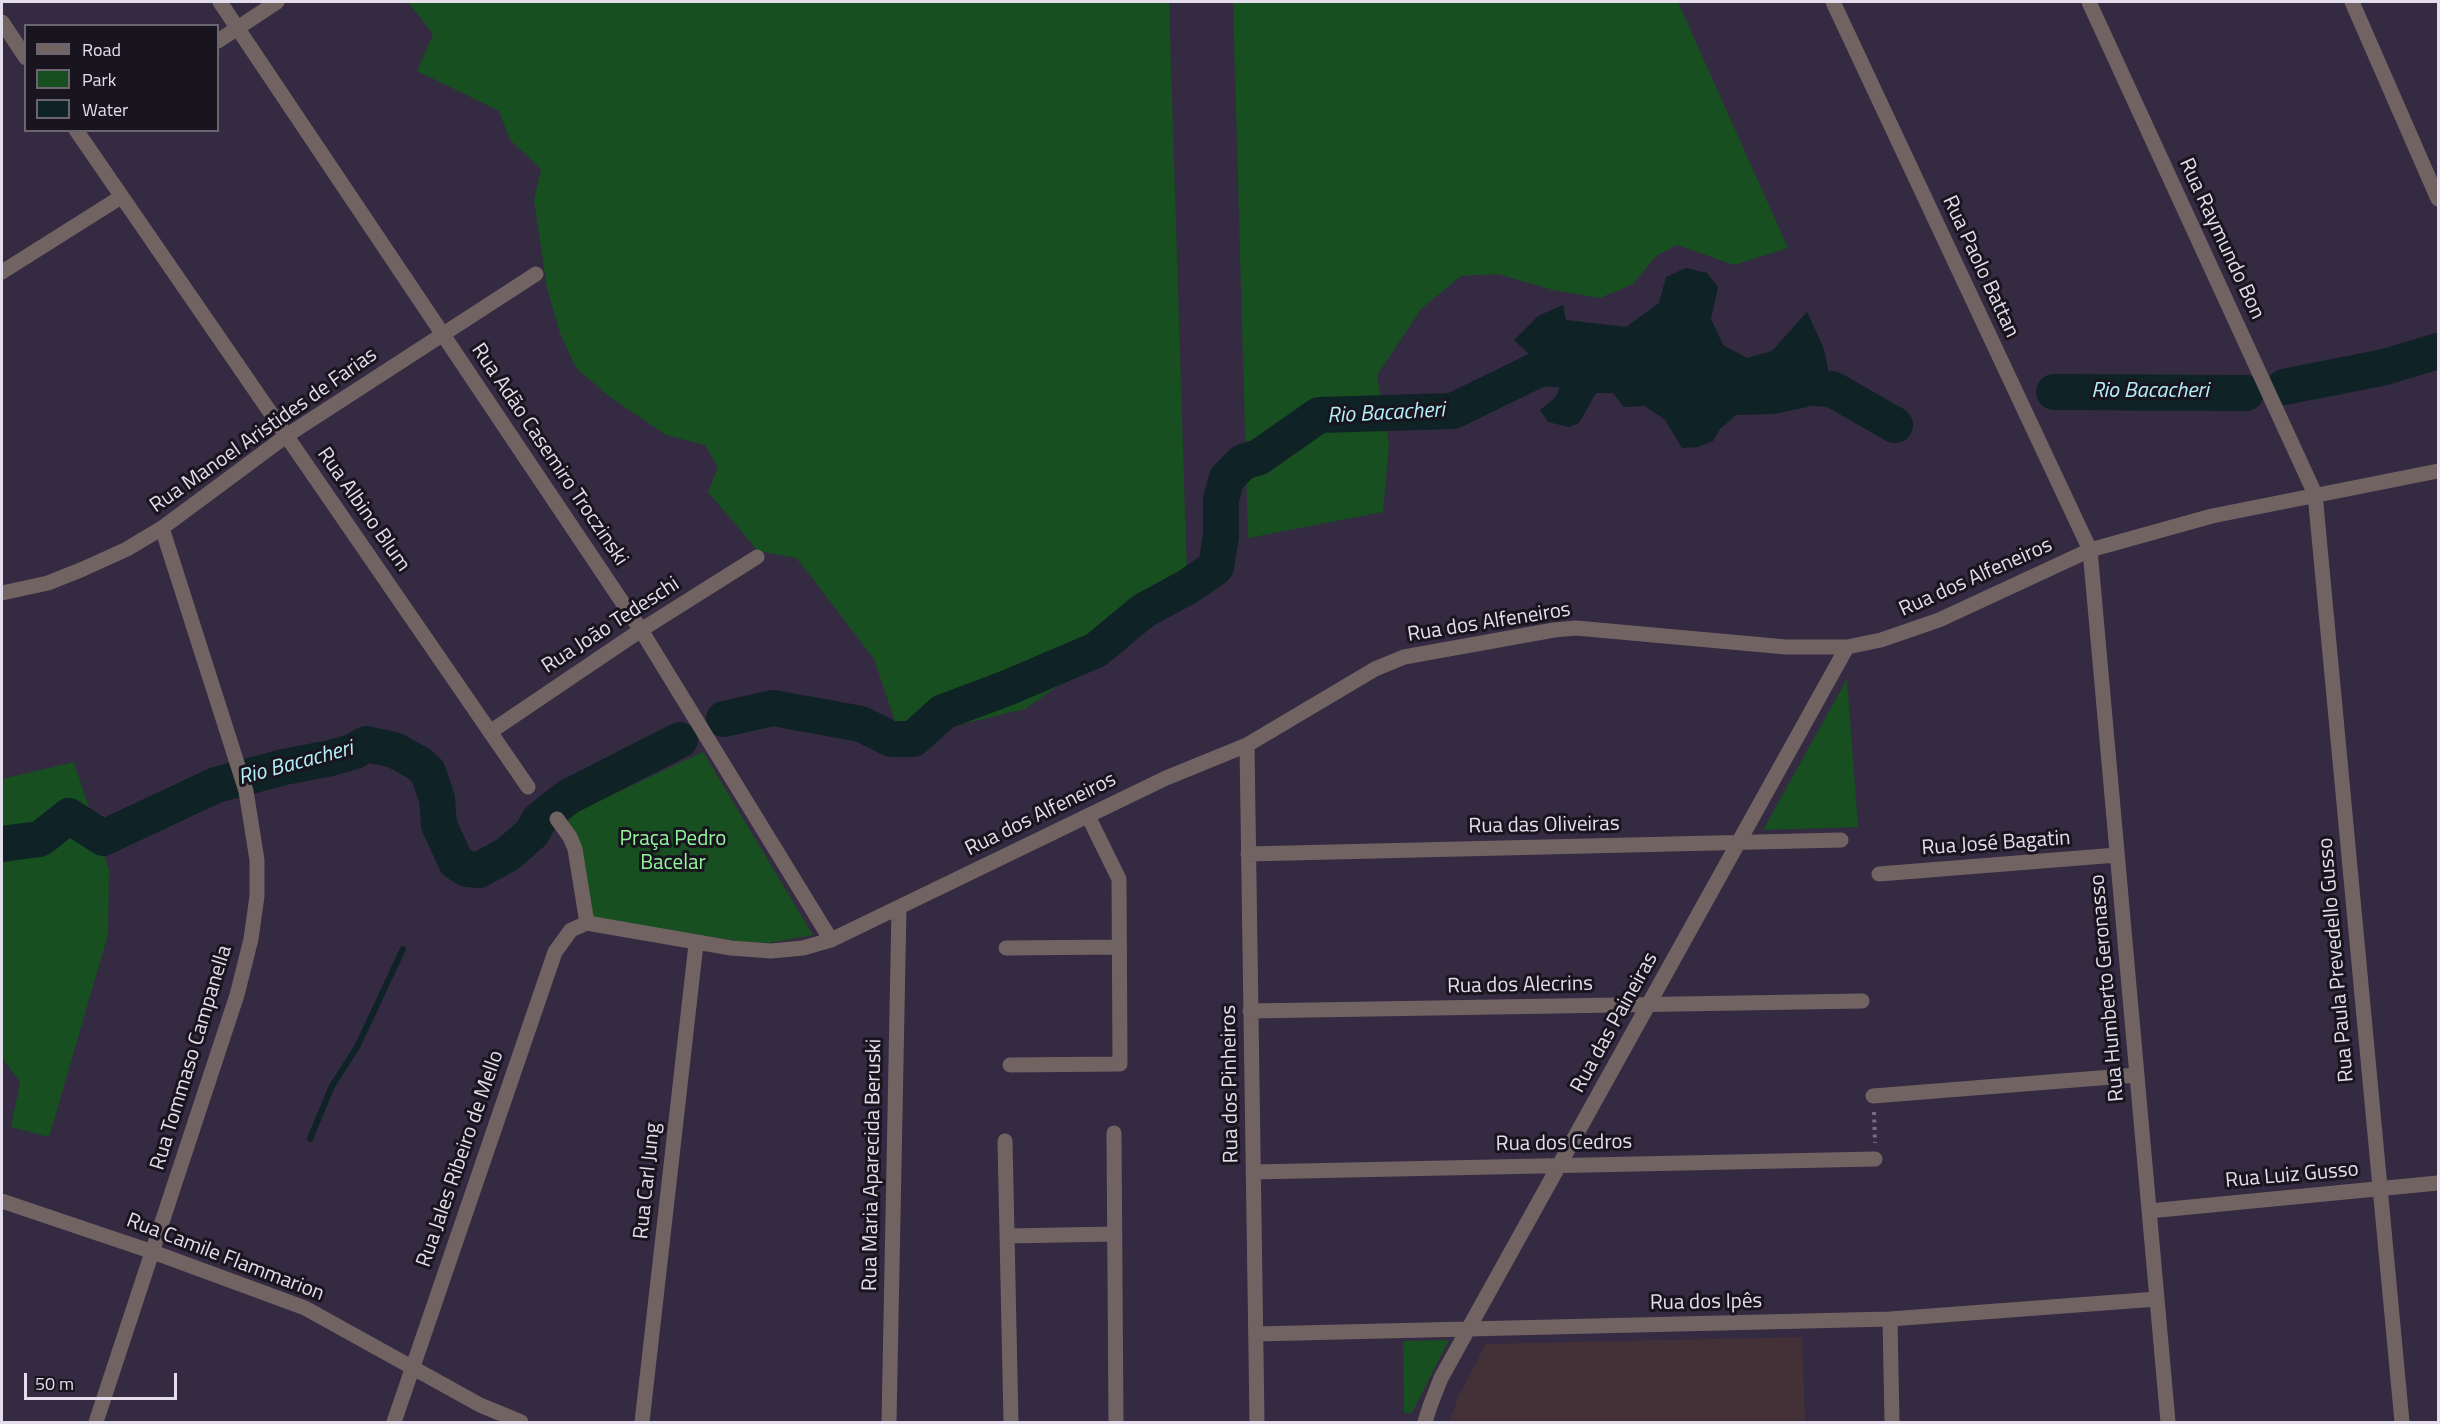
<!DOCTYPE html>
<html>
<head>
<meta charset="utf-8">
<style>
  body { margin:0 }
  #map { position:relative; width:2440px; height:1424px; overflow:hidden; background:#342a41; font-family:"Titillium Web",sans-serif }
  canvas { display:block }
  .frame { position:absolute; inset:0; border:3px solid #e3ddec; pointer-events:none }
  .legend { position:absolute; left:24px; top:24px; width:195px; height:108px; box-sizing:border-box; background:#19151f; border:2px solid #6a6571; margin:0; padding:8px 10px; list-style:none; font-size:18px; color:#e3ddec }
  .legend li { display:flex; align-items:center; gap:12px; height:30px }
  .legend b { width:30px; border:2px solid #6a6571 }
  .scale { position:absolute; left:24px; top:1373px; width:153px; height:27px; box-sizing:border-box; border:3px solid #e3ddec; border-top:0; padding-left:8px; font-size:18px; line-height:21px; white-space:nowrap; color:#e3ddec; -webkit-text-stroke:4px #19151f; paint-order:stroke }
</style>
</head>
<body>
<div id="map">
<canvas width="2440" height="1424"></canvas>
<div class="frame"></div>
<ul class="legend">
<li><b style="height:8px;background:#726363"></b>Road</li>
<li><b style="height:16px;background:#174f20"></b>Park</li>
<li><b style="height:16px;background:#0f2225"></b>Water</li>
</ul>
<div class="scale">50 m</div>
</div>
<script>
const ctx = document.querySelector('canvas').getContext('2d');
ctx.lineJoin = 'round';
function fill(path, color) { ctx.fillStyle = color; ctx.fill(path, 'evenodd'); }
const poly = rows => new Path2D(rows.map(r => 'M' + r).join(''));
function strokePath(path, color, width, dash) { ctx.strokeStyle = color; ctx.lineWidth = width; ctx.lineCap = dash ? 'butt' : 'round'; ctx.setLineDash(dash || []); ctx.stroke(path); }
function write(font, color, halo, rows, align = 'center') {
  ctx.font = font + ' "Titillium Web",sans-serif'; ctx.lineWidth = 6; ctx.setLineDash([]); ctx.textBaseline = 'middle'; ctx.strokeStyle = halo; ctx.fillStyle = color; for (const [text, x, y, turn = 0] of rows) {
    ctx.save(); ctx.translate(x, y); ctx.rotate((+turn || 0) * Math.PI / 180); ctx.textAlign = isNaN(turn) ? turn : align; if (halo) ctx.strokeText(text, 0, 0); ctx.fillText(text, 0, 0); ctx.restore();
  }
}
fill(poly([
  [1802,1337,1805,1422,1449,1422,1459,1395,1486,1344]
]), '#443137');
fill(poly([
  [408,2,1169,2,1187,578,1138,629,1025,709,901,739,874,659,816,583,796,558,758,551,708,492,718,467,705,445,666,435,610,397,576,368,560,333,547,288,534,200,541,169,510,140,499,111,417,71,433,34],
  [1233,2,1678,2,1788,248,1734,265,1677,245,1657,255,1633,284,1600,298,1553,290,1498,274,1461,276,1421,309,1377,375,1389,445,1383,512,1248,538],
  [1847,679,1858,827,1763,830],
  [703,752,813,935,769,943,738,941,591,918,578,844,565,817],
  [74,762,109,870,108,935,49,1137,11,1127,20,1082,2,1058,2,779],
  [1449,1340,1412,1413,1404,1413,1403,1341]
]), '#174f20');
fill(poly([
  [1686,268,1707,273,1718,287,1711,319,1723,345,1747,358,1772,351,1807,312,1824,349,1832,389,1808,407,1774,414,1736,415,1720,429,1713,441,1698,447,1682,448,1665,420,1645,406,1624,407,1613,393,1596,393,1579,423,1569,427,1548,422,1540,410,1555,398,1561,385,1514,340,1538,316,1563,305,1566,320,1626,327,1659,303,1666,277]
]), '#0f2225');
strokePath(poly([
  [450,871,456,862],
  [310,1139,332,1086,357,1047,403,949]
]), '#0f2225', 6);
strokePath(poly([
  [1782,386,1832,389,1895,425],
  [2284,387,2385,367,2438,351],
  [2054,392,2246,393],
  [724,719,773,708,861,724,891,739,913,739,943,712,1007,688,1096,650,1143,611,1189,586,1216,567,1221,536,1221,499,1227,478,1243,462,1259,457,1319,415,1453,411,1541,368,1589,372],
  [2,844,40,839,69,816,103,838,216,785,284,767,331,758,355,751,366,744,394,750,418,763,428,772,437,799,439,825,456,862,467,869,479,870,508,854,532,833,539,820,568,797,680,740]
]), '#0f2225', 36);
strokePath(poly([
  [1874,1112,1875,1143]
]), '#766d81', 4, [3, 4.5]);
strokePath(poly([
  [220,2,641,630,831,940],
  [1833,2,2090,550,2168,1422],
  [2089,2,2315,494,2402,1422],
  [2352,2,2438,199],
  [2,22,26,58],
  [218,41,277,2],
  [76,130,528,787],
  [2,272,121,197],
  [2,593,48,583,83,569,127,549,162,528,286,436,536,274],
  [490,732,641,630,757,557],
  [1247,745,1257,1422],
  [557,819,570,837,575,849,587,923],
  [1248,854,1841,840],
  [1879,874,2117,855],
  [587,923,731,948,771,951,803,948,831,940,1166,778,1247,745,1375,669,1404,657,1554,630,1576,628,1786,647,1847,647,1881,640,1939,620,2090,550,2212,516,2438,471],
  [1006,948,1119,947],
  [1250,1011,1862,1001],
  [1010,1065,1120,1064,1119,879,1088,816],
  [1873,1096,2137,1075],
  [1114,1133,1116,1422],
  [1005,1141,1011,1422],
  [1253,1172,1875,1159],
  [2,1201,153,1252,305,1308,480,1405,521,1422],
  [2149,1211,2438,1183],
  [1007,1236,1115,1234],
  [1890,1319,1892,1422],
  [1256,1334,1890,1319,2157,1299],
  [96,1422,237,995,251,939,257,896,257,860,246,791,162,528],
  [394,1422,555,952,571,930,587,923],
  [642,1422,696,944],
  [889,1422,899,908],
  [1425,1422,1430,1406,1441,1378,1847,647]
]), '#726363', 15);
write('21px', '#e3ddec', '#19151f', [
  ["Rua Raymundo Bon",2221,239,65],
  ["Rua Paolo Battan",1980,267,65],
  ["Rua Manoel Aristides de Farias",264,431,-35],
  ["Rua Adão Casemiro Troczinski",549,455,56],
  ["Rua Albino Blum",363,510,55],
  ["Rua dos Alfeneiros",1976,578,-24],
  ["Rua dos Alfeneiros",1489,623,-9],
  ["Rua João Tedeschi",611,626,-33],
  ["Rua dos Alfeneiros",1041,815,-26],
  ["Rua das Oliveiras",1544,826,-1],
  ["Rua José Bagatin",1996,844,-4],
  ["Rua Paula Prevedello Gusso",2337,960,-95],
  ["Rua dos Alecrins",1520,986,-1],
  ["Rua Humberto Geronasso",2108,988,-95],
  ["Rua das Paineiras",1615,1023,-61],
  ["Rua Tommaso Campanella",192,1058,-73],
  ["Rua dos Pinheiros",1231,1084,-91],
  ["Rua dos Cedros",1564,1144,-1],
  ["Rua Jales Ribeiro de Mello",461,1159,-71],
  ["Rua Maria Aparecida Beruski",873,1165,-89],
  ["Rua Luiz Gusso",2292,1176,-5],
  ["Rua Carl Jung",648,1181,-84],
  ["Rua Camile Flammarion",225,1258,21],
  ["Rua dos Ipês",1706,1303,-1]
]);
write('21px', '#93f79c', '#19151f', [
  ["Praça Pedro",673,840],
  ["Bacelar",673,864]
]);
write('italic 22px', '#b4f0fb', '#19151f', [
  ["Rio Bacacheri",2150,392],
  ["Rio Bacacheri",1386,414,-3],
  ["Rio Bacacheri",296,764,-15]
]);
</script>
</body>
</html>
